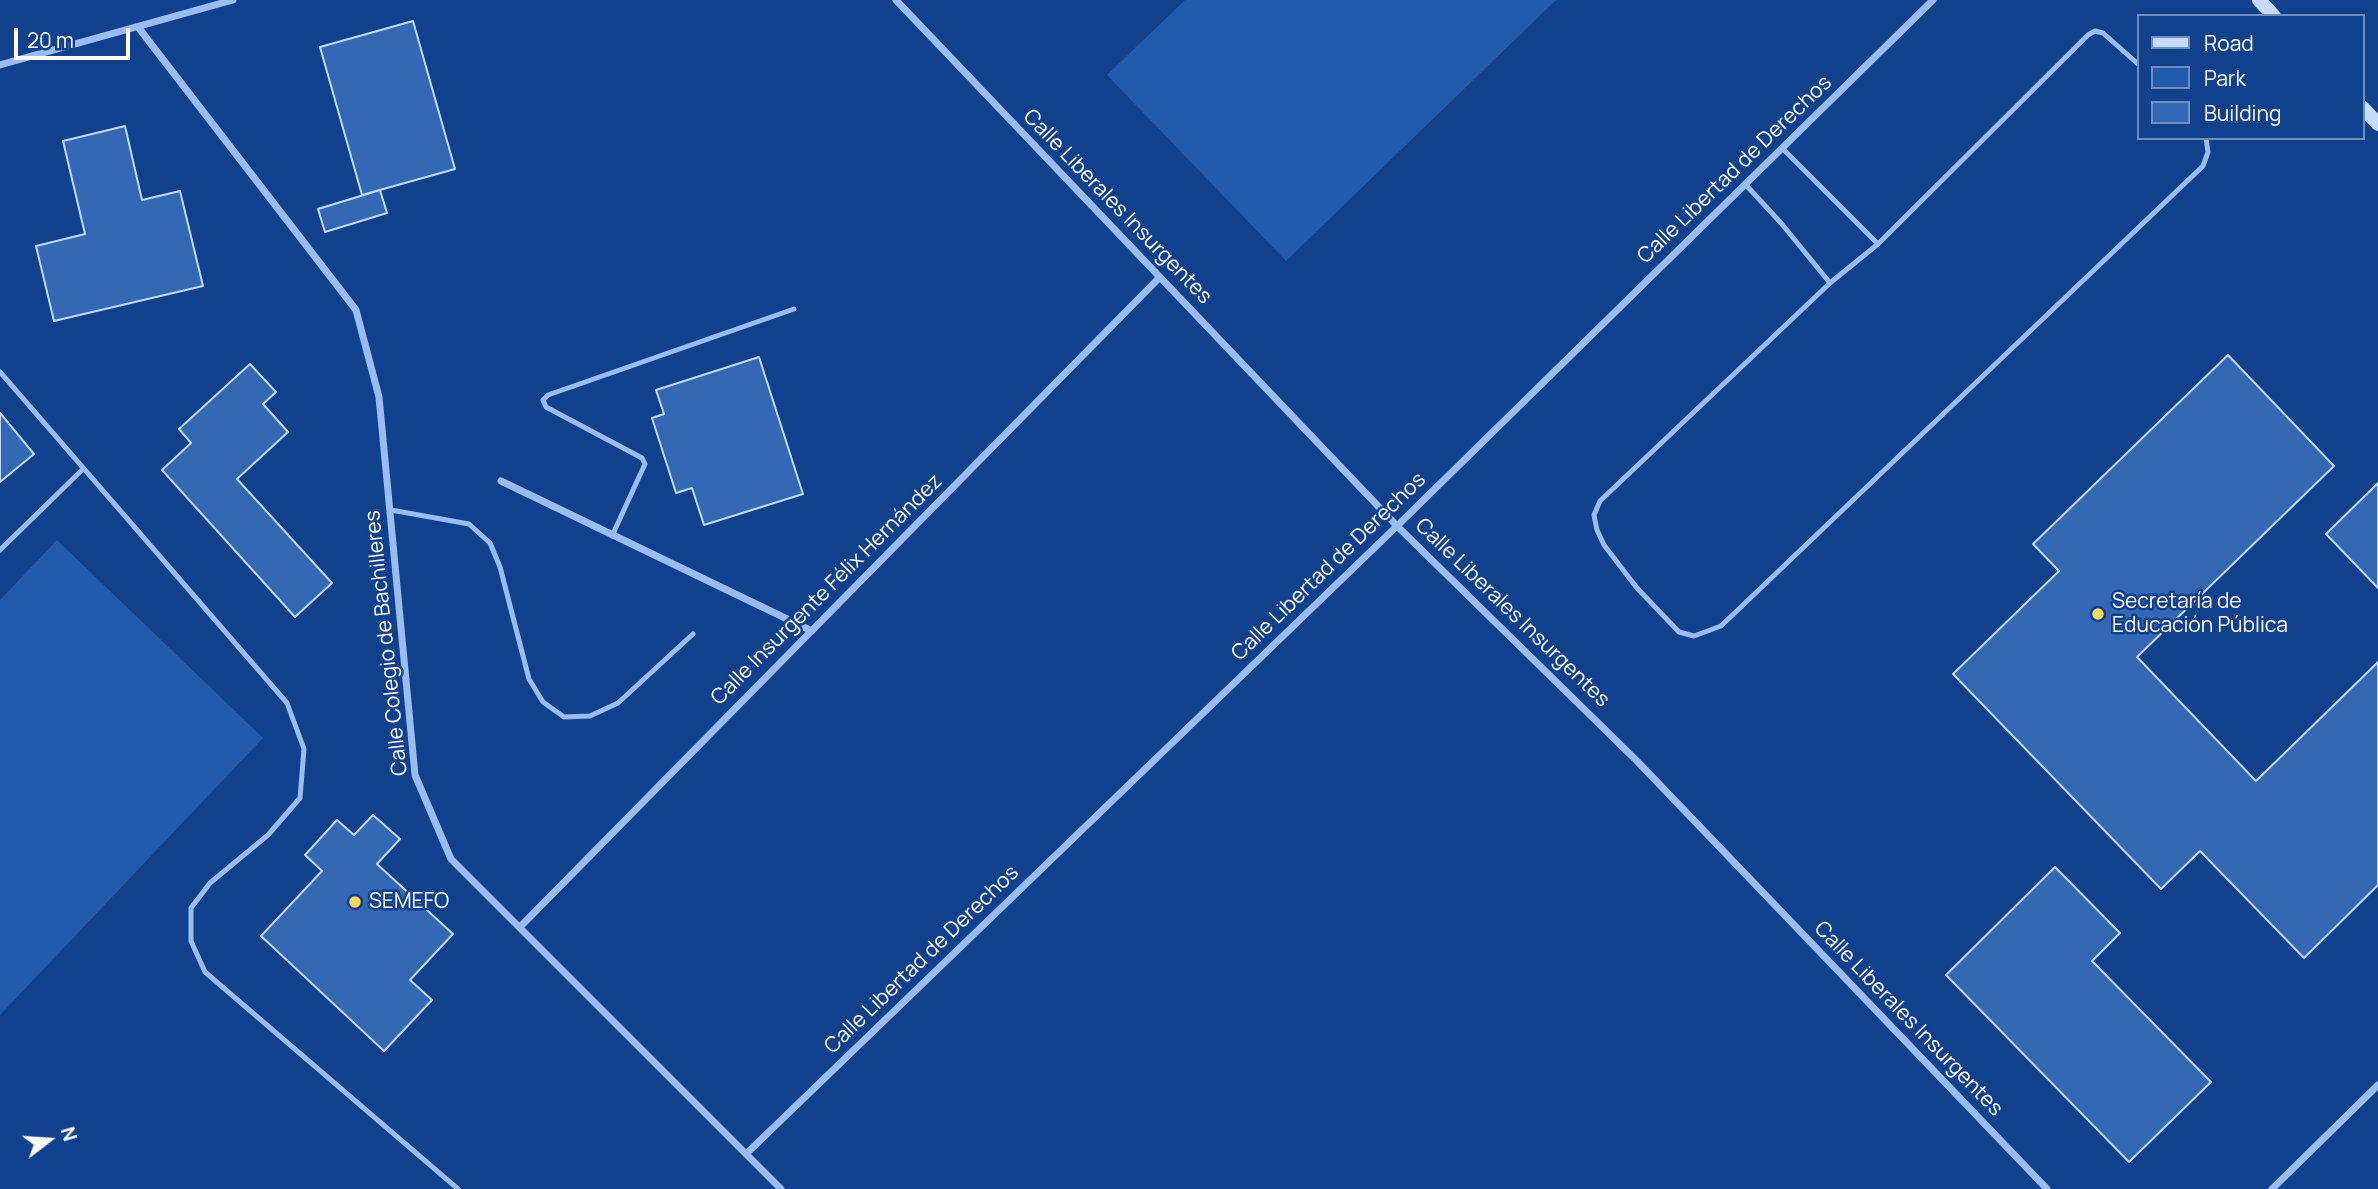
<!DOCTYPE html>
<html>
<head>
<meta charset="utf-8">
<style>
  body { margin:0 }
  #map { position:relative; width:2378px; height:1189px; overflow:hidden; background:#11418d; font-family:Manrope,sans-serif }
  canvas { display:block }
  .legend { position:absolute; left:2137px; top:14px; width:228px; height:126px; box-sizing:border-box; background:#11418d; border:2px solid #708dbb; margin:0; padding:9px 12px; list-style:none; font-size:21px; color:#fff }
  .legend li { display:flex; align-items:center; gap:14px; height:35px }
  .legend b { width:35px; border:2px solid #708dbb }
  .north { position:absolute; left:14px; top:1105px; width:70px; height:70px; -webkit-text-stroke:5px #11418d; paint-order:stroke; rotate:73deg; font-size:19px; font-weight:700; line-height:28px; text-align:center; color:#fff }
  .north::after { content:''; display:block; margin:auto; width:24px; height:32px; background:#fff; clip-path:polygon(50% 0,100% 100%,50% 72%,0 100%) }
  .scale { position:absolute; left:14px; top:28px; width:116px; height:32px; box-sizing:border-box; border:4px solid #fff; border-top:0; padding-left:9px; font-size:21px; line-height:24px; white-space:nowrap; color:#fff; -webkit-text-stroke:5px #11418d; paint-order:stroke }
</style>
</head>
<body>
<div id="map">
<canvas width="2378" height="1189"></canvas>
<ul class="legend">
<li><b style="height:9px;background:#c7dcfc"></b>Road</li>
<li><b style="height:19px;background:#225aac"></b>Park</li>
<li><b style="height:19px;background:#3468b4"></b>Building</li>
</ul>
<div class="north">N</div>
<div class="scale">20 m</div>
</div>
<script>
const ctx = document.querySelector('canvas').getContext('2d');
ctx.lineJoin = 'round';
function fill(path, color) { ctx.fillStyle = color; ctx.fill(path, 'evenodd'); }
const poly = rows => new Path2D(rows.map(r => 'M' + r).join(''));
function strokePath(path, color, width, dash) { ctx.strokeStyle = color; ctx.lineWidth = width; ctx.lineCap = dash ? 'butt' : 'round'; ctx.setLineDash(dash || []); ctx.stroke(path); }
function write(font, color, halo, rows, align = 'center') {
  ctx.font = font + ' Manrope,sans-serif'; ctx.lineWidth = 5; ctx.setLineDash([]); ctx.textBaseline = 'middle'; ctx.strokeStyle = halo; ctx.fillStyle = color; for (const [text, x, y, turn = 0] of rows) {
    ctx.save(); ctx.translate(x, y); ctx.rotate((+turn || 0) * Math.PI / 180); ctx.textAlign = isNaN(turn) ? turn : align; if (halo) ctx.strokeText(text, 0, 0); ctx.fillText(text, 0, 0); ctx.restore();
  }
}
fill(poly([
  [1185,0,1556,0,1286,261,1107,75],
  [57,540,263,738,0,1015,0,600]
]), '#225aac');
const building = poly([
  [413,21,455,169,362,195,320,47,413,21],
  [125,126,142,200,180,191,203,286,54,321,36,246,85,234,63,141,125,126],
  [380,190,387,213,325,232,318,209,380,190],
  [2228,355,2334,466,2137,657,2256,781,2378,662,2378,885,2304,958,2200,851,2161,889,1953,674,2059,571,2033,544,2228,355],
  [759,357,803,494,704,525,692,488,676,493,652,418,664,414,656,390,759,357],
  [250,364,276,392,263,404,288,432,237,479,332,583,295,617,162,470,191,443,179,429,250,364],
  [0,413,34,454,0,482,0,413],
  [2378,483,2378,588,2326,534,2378,483],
  [373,815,400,839,377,864,453,934,410,980,432,1000,384,1051,261,936,322,871,305,855,337,820,354,835,373,815],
  [2055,867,2120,933,2092,961,2211,1082,2129,1162,1946,975,2055,867]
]);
fill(building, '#3468b4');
strokePath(building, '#c0d9fd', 2);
strokePath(poly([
  [2138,64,2103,33,2095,31,2088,35,1878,244,1830,283,1600,501,1594,515,1597,530,1604,545,1637,588,1679,632,1694,636,1721,626,2203,166,2208,152,2206,138],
  [1782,148,1878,244],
  [1745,184,1781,223,1830,283],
  [0,372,287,703,304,749,300,798,268,835,210,883,191,908,191,941,205,972,458,1189],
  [391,510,469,524,490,543,500,567,529,679,543,702,564,717,590,716,618,703,693,634],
  [612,536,645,464,642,458,546,407,543,400,548,395,794,309],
  [0,550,83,469]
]), '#99bdf2', 5);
strokePath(poly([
  [896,0,1397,526,1637,761,2047,1189],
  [138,27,356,310,379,397,415,775,451,859,781,1189],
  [0,65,233,0],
  [501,481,812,631],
  [520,927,1160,277],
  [746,1154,1397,526,1933,0],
  [2272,1189,2378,1085]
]), '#99bdf2', 7);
strokePath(poly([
  [2259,0,2274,16],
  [2362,107,2378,124]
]), '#c7dcfc', 14);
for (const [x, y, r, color] of [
  [2098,614,7,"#ffd759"],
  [355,902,7,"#ffd759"]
]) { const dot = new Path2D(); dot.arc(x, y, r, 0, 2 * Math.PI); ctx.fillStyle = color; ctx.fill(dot); strokePath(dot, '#11418d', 2.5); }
write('21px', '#fff', '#11418d', [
  ["Calle Libertad de Derechos",1735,170,-44],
  ["Calle Liberales Insurgentes",1117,207,46],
  ["Calle Libertad de Derechos",1329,567,-44],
  ["Calle Insurgente Félix Hernández",827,590,-45],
  ["Calle Liberales Insurgentes",1512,613,44],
  ["Calle Colegio de Bachilleres",387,643,-96],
  ["Calle Libertad de Derechos",922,960,-44],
  ["Calle Liberales Insurgentes",1908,1019,46]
]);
write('21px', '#fff', '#11418d', [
  ["Secretaría de",2112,602],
  ["Educación Pública",2112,626],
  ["SEMEFO",369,902]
], 'left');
</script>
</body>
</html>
